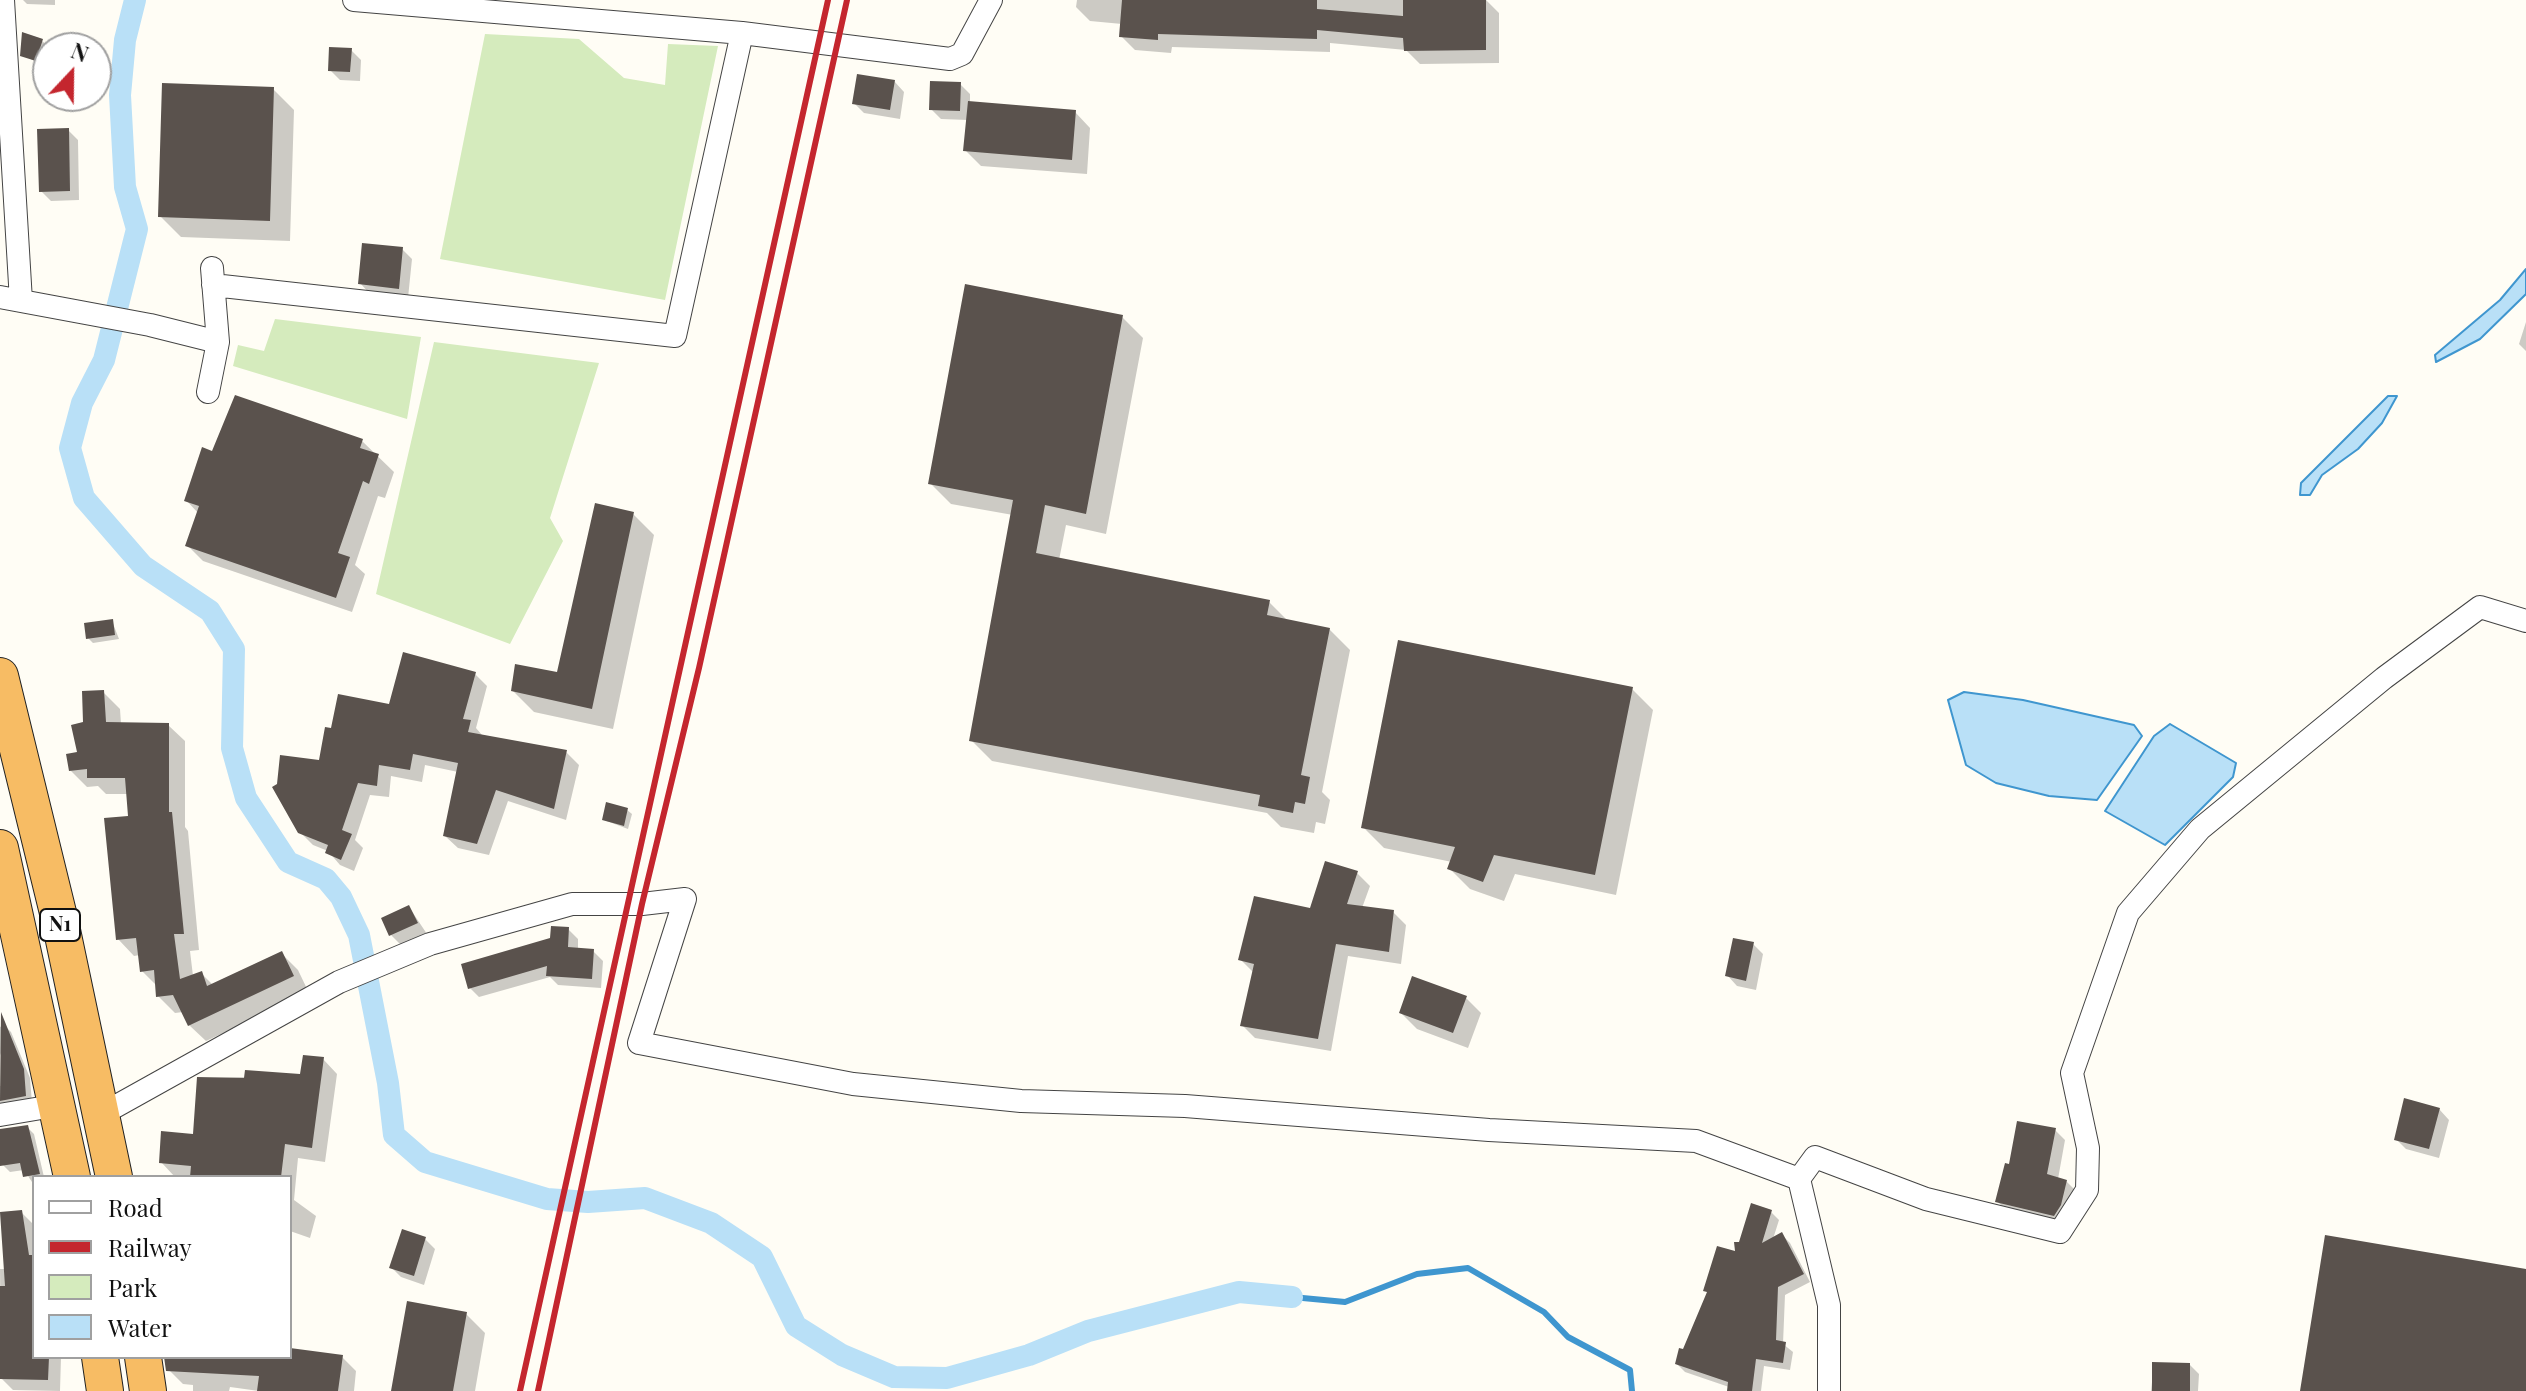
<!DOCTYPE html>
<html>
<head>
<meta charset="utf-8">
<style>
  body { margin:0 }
  #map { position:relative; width:2526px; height:1391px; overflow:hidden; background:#fffdf5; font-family:"Playfair Display",serif }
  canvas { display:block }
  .legend { position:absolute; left:32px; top:1175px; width:260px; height:184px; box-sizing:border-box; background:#fff; border:2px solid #a0a0a0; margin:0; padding:10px 14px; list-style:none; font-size:24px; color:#111 }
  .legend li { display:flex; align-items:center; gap:16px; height:40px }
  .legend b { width:40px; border:2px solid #a0a0a0 }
  .north { position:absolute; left:32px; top:32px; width:80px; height:80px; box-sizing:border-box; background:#fff; border:2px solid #a0a0a0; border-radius:50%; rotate:22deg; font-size:22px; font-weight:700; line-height:32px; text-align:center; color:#111 }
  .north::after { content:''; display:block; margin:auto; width:28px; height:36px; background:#c4262e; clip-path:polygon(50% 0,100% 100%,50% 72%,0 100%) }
</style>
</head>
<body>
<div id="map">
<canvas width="2526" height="1391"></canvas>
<ul class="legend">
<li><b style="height:10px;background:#fff"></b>Road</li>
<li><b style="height:10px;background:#c4262e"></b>Railway</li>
<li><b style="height:22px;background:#d5ebbd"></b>Park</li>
<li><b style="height:22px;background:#b9e0f7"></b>Water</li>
</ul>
<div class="north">N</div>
</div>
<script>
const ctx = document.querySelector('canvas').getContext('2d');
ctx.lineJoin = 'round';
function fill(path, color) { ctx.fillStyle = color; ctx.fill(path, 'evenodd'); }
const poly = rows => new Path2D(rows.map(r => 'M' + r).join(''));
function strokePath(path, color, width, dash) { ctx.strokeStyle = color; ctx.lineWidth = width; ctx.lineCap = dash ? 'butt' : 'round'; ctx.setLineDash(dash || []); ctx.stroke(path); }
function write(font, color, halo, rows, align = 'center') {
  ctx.font = font + ' "Playfair Display",serif'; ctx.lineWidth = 8; ctx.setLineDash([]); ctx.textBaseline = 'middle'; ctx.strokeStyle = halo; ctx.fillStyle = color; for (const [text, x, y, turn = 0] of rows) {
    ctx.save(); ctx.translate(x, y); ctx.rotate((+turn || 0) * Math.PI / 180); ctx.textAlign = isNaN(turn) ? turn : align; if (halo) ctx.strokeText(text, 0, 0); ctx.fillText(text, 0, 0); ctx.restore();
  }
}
fill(poly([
  [485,34,579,39,624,78,665,85,668,44,718,46,665,300,440,259],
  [275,319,421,337,407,419,233,366,238,345,264,351],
  [434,342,599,363,550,518,563,541,510,644,376,594]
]), '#d5ebbd');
const water = poly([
  [2526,269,2526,294,2480,339,2436,362,2435,355,2500,300,2526,269],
  [2388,396,2397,396,2382,423,2358,449,2322,475,2310,495,2300,495,2301,483,2388,396],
  [1964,692,2023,700,2134,725,2142,736,2097,800,2049,796,1996,783,1966,765,1948,700,1964,692],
  [2170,724,2236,763,2233,777,2165,845,2105,811,2154,736,2170,724]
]);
fill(water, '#b9e0f7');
strokePath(water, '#3f96cf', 2);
fill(poly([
  [23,0,55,0,55,5,27,4],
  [1077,0,1486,0,1499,13,1499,63,1420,64,1406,50,1330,43,1330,52,1172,47,1171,53,1135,50,1121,36,1122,24,1090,21,1076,7],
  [42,41,47,45,41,64,22,55],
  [351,50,361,60,360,81,340,80,330,70],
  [894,81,904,92,900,119,864,113,854,103],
  [960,84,970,94,970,103,1075,112,1090,128,1087,174,981,166,965,150,968,120,941,119,931,109],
  [273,89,294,110,290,241,181,237,160,216],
  [68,130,78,140,79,200,51,201,41,191],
  [402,249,412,259,408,298,370,294,360,283],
  [1122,317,1143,338,1106,534,1066,525,1059,560,1269,602,1288,621,1329,629,1350,650,1322,792,1330,800,1325,824,1316,822,1314,833,1281,827,1267,813,992,761,971,740,1013,515,951,504,930,483],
  [2526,322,2526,351,2519,344],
  [362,441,394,472,385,498,378,496,355,565,365,574,352,612,203,561,187,545,198,513,186,500,213,453],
  [633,514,654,535,613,729,534,712,513,691,559,674],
  [112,621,119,639,93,643,88,638],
  [475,674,487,686,476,728,482,735,566,752,579,765,566,820,508,801,489,855,458,848,445,836,458,772,425,765,422,782,391,776,389,797,370,795,355,840,363,848,354,871,340,865,328,851,313,845,300,832,321,762,390,707],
  [1632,689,1653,710,1616,895,1515,874,1504,901,1470,889,1449,868,1452,862,1384,848,1363,827],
  [103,692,120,709,121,724,168,725,185,741,185,827,188,831,199,950,190,951,193,976,201,973,213,985,281,953,298,970,309,993,206,1041,189,1025,183,1012,175,1013,158,996,157,986,142,971,140,955,134,956,118,939,130,817,128,794,106,794,98,786,87,787,70,770,80,754,85,724],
  [627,810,632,814,628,829,604,820],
  [1357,873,1370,886,1362,908,1393,912,1406,925,1401,964,1348,956,1331,1051,1255,1038,1242,1025,1253,972,1240,959,1311,911],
  [409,907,427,934,401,945,391,935],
  [568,929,578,939,578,950,593,951,603,961,601,988,558,985,550,977,479,997,470,988],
  [1753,944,1763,954,1756,990,1737,986,1727,975],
  [1465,997,1481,1013,1468,1048,1417,1029,1401,1013],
  [4,1025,11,1032,30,1078,32,1103,0,1110,0,1086,13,1084,0,1053,0,1027],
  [323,1059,337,1074,325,1162,298,1158,294,1200,316,1216,310,1238,290,1231,290,1177,175,1177,161,1162,195,1136,199,1078,302,1076],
  [2439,1109,2449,1120,2439,1158,2406,1149,2396,1139],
  [27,1127,34,1134,44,1177,34,1177,32,1182,24,1170,10,1172,3,1165,0,1150,0,1130],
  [2055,1130,2065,1140,2058,1179,2066,1181,2076,1191,2064,1225,2007,1211,1997,1201,2011,1167],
  [21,1212,34,1225,34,1357,61,1357,60,1391,13,1390,1,1378,0,1269,5,1269],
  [1771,1212,1779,1220,1773,1239,1782,1235,1790,1243,1810,1282,1785,1295,1783,1344,1793,1352,1790,1370,1764,1366,1761,1391,1729,1391,1729,1387,1685,1372,1677,1364,1740,1243],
  [425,1239,435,1249,424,1285,401,1277,391,1267],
  [466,1314,485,1333,475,1391,393,1391],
  [290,1350,342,1357,356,1371,354,1391,259,1391,230,1387,229,1391,193,1391,193,1385,183,1384,169,1370,170,1357,290,1357],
  [2154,1364,2190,1365,2199,1374,2198,1391,2151,1391]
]), '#0003');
strokePath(poly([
  [1292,1297,1345,1302,1417,1274,1468,1268,1544,1312,1568,1337,1630,1370,1632,1391]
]), '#3f96cf', 6);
strokePath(poly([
  [135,0,125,40,120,95,125,187,137,229,104,360,82,403,70,448,84,498,143,566,210,611,234,649,232,748,246,798,288,862,326,879,341,897,359,935,388,1083,394,1135,425,1162,547,1199,588,1202,645,1198,711,1223,762,1257,796,1326,842,1355,894,1377,947,1378,1029,1355,1088,1331,1239,1292,1292,1297]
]), '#b9e0f7', 22);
fill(poly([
  [1122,0,1317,0,1317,9,1403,16,1403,0,1486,0,1486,50,1404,51,1403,38,1317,30,1317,39,1158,34,1158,40,1119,37],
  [22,32,43,39,36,61,20,56],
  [329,47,352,48,350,72,328,71],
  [857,74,895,80,890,110,852,104],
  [930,81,961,82,960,111,929,110],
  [162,83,274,87,270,221,158,217],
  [968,101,1076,110,1072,160,963,151],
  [69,128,70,191,39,192,37,129],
  [362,243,403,247,399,289,358,284],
  [965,284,1123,315,1086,514,1045,505,1036,553,1270,600,1267,615,1330,628,1301,775,1310,777,1305,804,1295,802,1293,813,1258,806,1260,795,969,741,1013,500,928,484],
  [235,395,363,439,360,448,379,454,369,484,363,481,338,553,350,557,336,598,185,546,199,506,184,501,202,447,212,451],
  [595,503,634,512,592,709,511,691,515,664,557,672],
  [113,619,115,635,86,639,84,623],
  [1398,640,1633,687,1595,875,1494,855,1483,882,1447,869,1455,847,1361,828],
  [403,652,476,672,463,719,471,720,468,732,567,750,554,809,496,790,477,844,443,836,458,763,413,754,410,770,379,765,377,786,358,783,342,830,352,834,341,860,325,853,328,845,298,833,272,787,277,784,280,755,319,760,325,727,331,728,338,694,389,704],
  [104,690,106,722,169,723,169,812,172,812,184,934,174,934,180,979,202,971,207,986,282,951,294,976,188,1026,173,995,156,997,154,970,140,972,136,938,116,940,104,818,128,816,125,778,87,778,87,769,69,771,66,754,77,752,71,725,83,722,82,691],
  [606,802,628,808,624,826,602,820],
  [1325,861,1358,871,1347,904,1394,910,1389,952,1336,944,1318,1039,1240,1026,1254,964,1238,960,1254,896,1310,908],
  [409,905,418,923,389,936,381,918],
  [551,926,569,927,568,947,594,949,592,979,546,976,547,966,468,989,461,964,550,938],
  [1733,938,1754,942,1746,981,1725,976],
  [1412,976,1467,996,1453,1033,1399,1013],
  [1,1012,24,1069,26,1096,0,1101],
  [303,1055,324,1057,312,1148,285,1144,281,1177,190,1177,191,1166,159,1163,161,1131,193,1134,197,1077,244,1078,245,1070,300,1074],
  [2404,1098,2440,1108,2429,1149,2394,1140],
  [2017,1121,2056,1128,2047,1174,2067,1180,2061,1205,2054,1216,1995,1202,2005,1163,2009,1164],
  [28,1125,40,1174,23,1177,20,1163,0,1166,0,1129],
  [1751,1203,1772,1210,1762,1243,1782,1232,1804,1274,1778,1287,1776,1340,1786,1342,1783,1363,1756,1359,1752,1391,1727,1391,1728,1382,1675,1364,1679,1348,1683,1349,1707,1292,1703,1291,1717,1246,1735,1251,1734,1242,1739,1242],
  [22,1210,29,1255,34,1255,34,1357,49,1357,48,1380,0,1379,0,1286,5,1286,0,1212],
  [402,1229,426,1237,414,1276,389,1268],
  [2325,1235,2526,1269,2526,1391,2300,1391],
  [407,1301,467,1312,453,1391,391,1391],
  [290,1348,343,1355,338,1391,257,1391,259,1376,166,1371,164,1357,290,1357],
  [2152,1362,2190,1363,2190,1391,2152,1391]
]), '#5a524d');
const minor = poly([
  [3,0,21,301],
  [354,0,742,33,950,59,962,54,991,0],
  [212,268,218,342],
  [213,285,675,336,742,33],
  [0,297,150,325,218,342,208,392],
  [102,1114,339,982,430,944,572,904,642,904,685,899,639,1043,853,1084,1021,1101,1185,1106,1489,1130,1696,1141,1799,1179,1815,1157,1926,1199,2060,1232,2087,1190,2088,1148,2072,1073,2128,913,2200,829,2384,678,2480,607,2526,621],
  [0,1115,59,1105],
  [1799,1179,1829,1305,1829,1391]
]);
const trunk = poly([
  [0,676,60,921,114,1177],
  [0,848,72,1177],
  [100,1357,105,1391],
  [143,1357,148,1391]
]);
strokePath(minor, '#444', 24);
strokePath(trunk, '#222', 38);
strokePath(minor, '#fff', 22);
strokePath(trunk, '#f7bc64', 36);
strokePath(poly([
  [520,1391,828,0],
  [538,1391,642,904,699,668,847,0]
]), '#c4262e', 6);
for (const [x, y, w] of [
  [60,925,40]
]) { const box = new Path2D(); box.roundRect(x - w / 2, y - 16, w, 32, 6); ctx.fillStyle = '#fff'; ctx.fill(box); strokePath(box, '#111', 2); }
write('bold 20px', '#111', null, [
  ["N1",60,925]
]);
</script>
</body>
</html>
